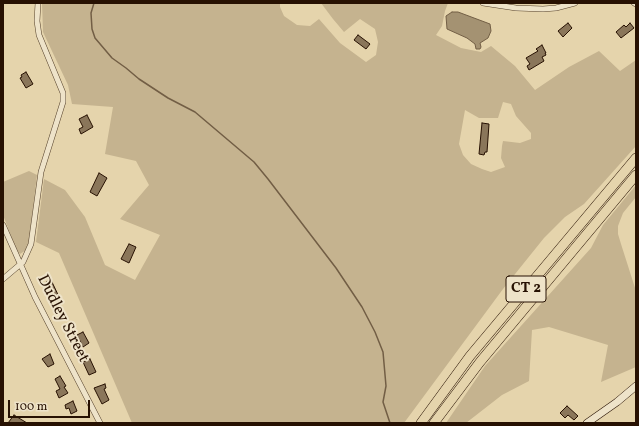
<!DOCTYPE html>
<html>
<head>
<meta charset="utf-8">
<style>
  body { margin:0 }
  #map { position:relative; width:639px; height:426px; overflow:hidden; background:#e5d4ac; font-family:Vollkorn,serif }
  canvas { display:block }
  .frame { position:absolute; inset:0; border:4px solid #271102; pointer-events:none }
  .scale { position:absolute; left:8px; top:400px; width:82px; height:18px; box-sizing:border-box; border:2px solid #271102; border-top:0; padding-left:5px; font-size:12px; line-height:14px; white-space:nowrap; color:#271102; -webkit-text-stroke:3px #eee3c9; paint-order:stroke }
</style>
</head>
<body>
<div id="map">
<canvas width="639" height="426"></canvas>
<div class="frame"></div>
<div class="scale">100 m</div>
</div>
<script>
const ctx = document.querySelector('canvas').getContext('2d');
ctx.lineJoin = 'round';
function fill(path, color) { ctx.fillStyle = color; ctx.fill(path, 'evenodd'); }
const poly = rows => new Path2D(rows.map(r => 'M' + r).join(''));
function strokePath(path, color, width, dash) { ctx.strokeStyle = color; ctx.lineWidth = width; ctx.lineCap = dash ? 'butt' : 'round'; ctx.setLineDash(dash || []); ctx.stroke(path); }
function write(font, color, halo, rows, align = 'center') {
  ctx.font = font + ' Vollkorn,serif'; ctx.lineWidth = 4; ctx.setLineDash([]); ctx.textBaseline = 'middle'; ctx.strokeStyle = halo; ctx.fillStyle = color; for (const [text, x, y, turn = 0] of rows) {
    ctx.save(); ctx.translate(x, y); ctx.rotate((+turn || 0) * Math.PI / 180); ctx.textAlign = isNaN(turn) ? turn : align; if (halo) ctx.strokeText(text, 0, 0); ctx.fillText(text, 0, 0); ctx.restore();
  }
}
fill(poly([
  [42,3,280,3,280,7,284,16,297,25,310,26,319,19,340,43,366,62,376,55,378,42,375,29,360,19,344,32,333,19,321,3,448,3,445,11,442,26,436,35,461,48,481,52,491,46,515,66,535,90,569,67,599,51,620,71,636,60,636,146,584,204,565,217,544,238,503,289,404,423,132,423,59,253,36,242,44,179,65,190,85,217,105,265,135,280,160,235,120,219,149,185,136,161,105,154,113,107,72,104,68,85,43,32],
  [503,102,511,104,516,116,531,133,531,139,520,143,503,141,502,146,501,158,505,167,491,172,482,169,471,164,463,155,459,144,465,110,479,118,498,118],
  [29,171,37,175,36,183,29,241,26,250,20,254,18,252,13,241,3,215,3,182],
  [636,185,636,197,623,213,618,226,618,234,621,244,636,291,636,367,601,382,608,345,549,327,532,330,529,381,502,395,466,423,446,423,485,366,591,248,603,225]
]), '#c5b38f');
const water = poly([
  [452,12,458,12,490,24,491,31,488,38,480,43,481,47,480,49,476,49,475,44,467,38,447,29,446,16,452,12]
]);
fill(water, '#a49272');
strokePath(water, '#725e45', 1);
strokePath(poly([
  [94,3,91,13,92,29,95,38,112,58,126,68,139,79,168,98,195,112,254,162,268,179,336,268,362,307,375,332,383,352,386,386,383,402,390,423]
]), '#725e45', 1.5);
const building = poly([
  [568,23,572,28,563,37,558,31,568,23],
  [630,23,634,28,621,38,616,32,624,25,626,27,630,23],
  [358,35,370,44,366,49,354,40,358,35],
  [542,45,546,53,545,53,546,55,542,57,544,61,529,70,527,66,530,64,526,58,538,51,536,49,542,45],
  [26,72,33,84,26,88,20,78,22,77,21,75,26,72],
  [87,115,93,127,81,134,79,129,83,127,79,119,87,115],
  [482,123,489,124,487,152,485,152,484,155,479,154,482,123],
  [99,173,107,178,97,196,90,192,99,173],
  [129,244,136,247,129,263,121,259,129,244],
  [51,280,61,301,55,304,48,290,50,289,46,282,51,280],
  [83,332,89,343,83,347,77,335,83,332],
  [50,354,54,364,48,367,42,359,50,354],
  [90,359,96,372,89,375,83,362,90,359],
  [60,376,66,386,64,387,68,393,59,398,56,391,60,389,55,379,60,376],
  [105,384,106,388,104,389,109,400,102,404,94,388,105,384],
  [73,401,77,411,71,414,69,408,66,409,65,405,73,401],
  [567,406,578,416,574,420,568,415,565,418,560,413,567,406],
  [14,415,27,423,8,423,14,415]
]);
fill(building, '#8a765a');
strokePath(building, '#271102', 1);
const street = poly([
  [483,3,516,8,543,9,556,8,575,3],
  [634,3,636,4],
  [3,225,35,297,100,423],
  [3,279,23,262,31,244,41,172,63,102,63,93,39,35,37,21,38,3]
]);
const secondary = poly([
  [587,423,617,402,636,386]
]);
const highway = poly([
  [421,423,470,356,636,158],
  [434,423,480,362,636,175]
]);
strokePath(street, '#56422c', 6);
strokePath(secondary, '#271102', 8);
strokePath(highway, '#271102', 10);
strokePath(street, '#eee3c9', 5);
strokePath(secondary, '#eee3c9', 7);
strokePath(highway, '#e5d4ac', 9);
for (const [x, y, w] of [
  [526,289,40]
]) { const box = new Path2D(); box.roundRect(x - w / 2, y - 13, w, 26, 3); ctx.fillStyle = '#eee3c9'; ctx.fill(box); strokePath(box, '#271102', 1); }
write('bold 15px', '#271102', null, [
  ["CT 2",526,289]
]);
write('16px', '#271102', '#eee3c9', [
  ["Dudley Street",62,319,63]
]);
</script>
</body>
</html>
